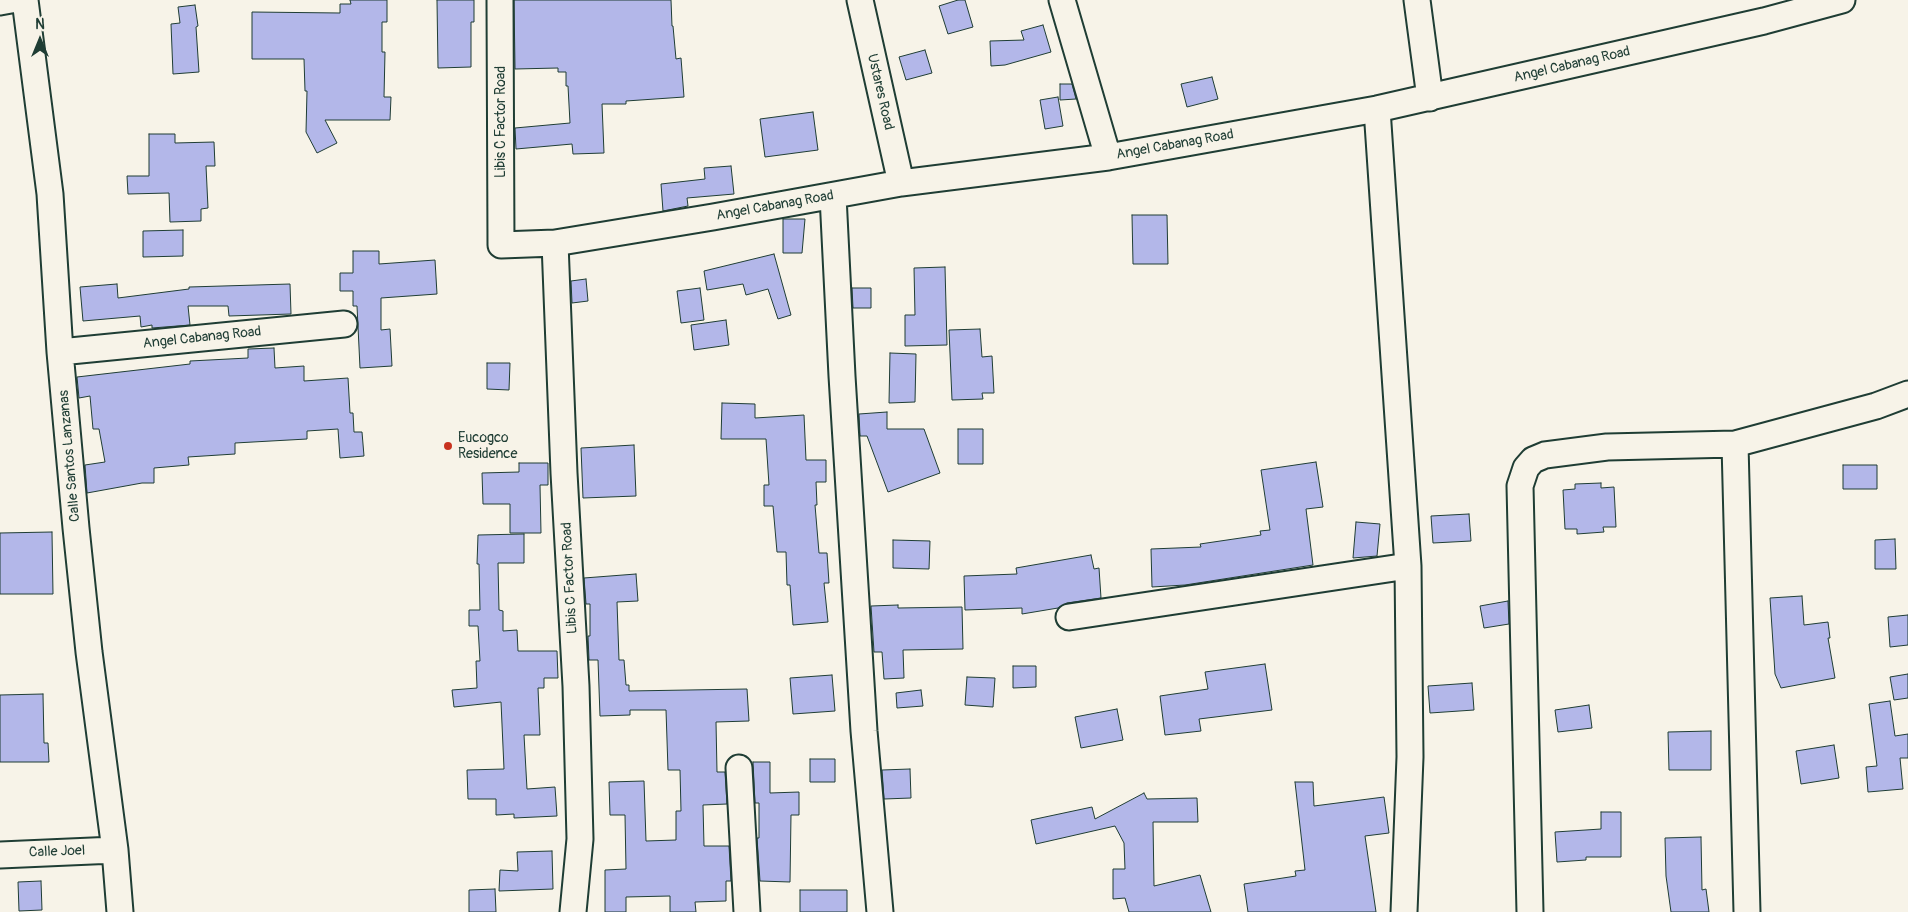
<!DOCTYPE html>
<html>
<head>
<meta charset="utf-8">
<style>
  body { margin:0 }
  #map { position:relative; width:1908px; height:912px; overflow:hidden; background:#f7f3e8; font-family:Pangolin,sans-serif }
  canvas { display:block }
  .north { position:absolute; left:15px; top:15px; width:50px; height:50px; -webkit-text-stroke:4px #f7f3e8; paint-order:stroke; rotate:0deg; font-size:14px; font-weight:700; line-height:20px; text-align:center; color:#1f3d34 }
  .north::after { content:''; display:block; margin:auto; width:18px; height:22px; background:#1f3d34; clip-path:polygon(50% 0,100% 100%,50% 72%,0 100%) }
</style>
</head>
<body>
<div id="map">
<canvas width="1908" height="912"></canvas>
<div class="north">N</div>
</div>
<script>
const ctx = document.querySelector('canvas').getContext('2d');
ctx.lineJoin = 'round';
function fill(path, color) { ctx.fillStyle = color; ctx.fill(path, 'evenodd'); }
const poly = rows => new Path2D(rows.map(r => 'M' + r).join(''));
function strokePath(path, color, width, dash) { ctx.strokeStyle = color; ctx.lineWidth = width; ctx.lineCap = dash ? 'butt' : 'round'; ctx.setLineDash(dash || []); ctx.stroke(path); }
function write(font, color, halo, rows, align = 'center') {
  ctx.font = font + ' Pangolin,sans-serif'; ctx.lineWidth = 4; ctx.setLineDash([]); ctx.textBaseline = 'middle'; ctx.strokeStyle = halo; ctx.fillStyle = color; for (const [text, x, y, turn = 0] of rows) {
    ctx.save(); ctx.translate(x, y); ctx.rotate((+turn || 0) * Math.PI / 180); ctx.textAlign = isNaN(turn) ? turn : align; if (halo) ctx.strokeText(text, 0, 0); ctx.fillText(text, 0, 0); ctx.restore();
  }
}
const building = poly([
  [350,0,387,0,387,22,382,22,382,52,385,52,384,97,391,97,390,120,325,120,337,143,317,153,306,132,307,91,305,91,304,59,252,59,252,12,340,13,340,4,351,4,350,0],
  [437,0,474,0,474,22,471,22,471,67,438,68,437,0],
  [514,0,671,0,672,26,673,26,676,59,681,58,684,97,626,101,626,104,602,104,604,153,573,154,572,144,516,149,515,128,570,123,568,86,566,86,566,72,558,72,558,68,515,69,514,0],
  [958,0,965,0,973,27,948,34,939,6,958,0],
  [195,5,198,26,196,27,199,72,173,74,171,24,180,23,178,7,195,5],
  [1043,25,1051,52,1005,65,991,66,990,41,1024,40,1021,31,1043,25],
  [925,50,932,73,906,80,899,57,925,50],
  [1212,77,1218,99,1187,107,1181,84,1212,77],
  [1060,84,1072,84,1076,99,1060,100,1060,84],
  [1058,97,1063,126,1045,129,1040,100,1058,97],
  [813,112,818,150,765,157,760,119,813,112],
  [149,134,175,134,175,143,214,142,215,166,206,166,208,208,201,209,201,221,170,222,169,193,128,194,127,176,149,176,149,134],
  [731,166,734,194,687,198,688,206,663,211,661,184,705,179,704,168,731,166],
  [1132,215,1167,215,1168,264,1133,264,1132,215],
  [783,219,805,219,802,253,783,253,783,219],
  [183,230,183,256,143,257,143,231,183,230],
  [353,251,379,251,379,264,435,260,437,294,381,298,381,330,390,329,392,366,360,368,357,306,353,306,353,291,340,291,340,273,353,273,353,251],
  [774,254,791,315,778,319,768,289,746,295,743,284,707,290,704,271,774,254],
  [945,267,947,345,905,346,905,315,915,315,914,268,945,267],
  [586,279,588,301,572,303,571,281,586,279],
  [117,284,118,298,189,289,189,287,290,284,291,314,229,316,228,306,188,306,190,325,152,328,152,325,141,327,140,316,83,321,80,287,117,284],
  [700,288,704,320,681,323,677,291,700,288],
  [852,288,871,288,871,308,853,308,852,288],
  [726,320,729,345,694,350,691,325,726,320],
  [980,329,982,357,992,356,994,393,982,393,983,399,952,400,949,330,980,329],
  [274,348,275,368,304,366,304,381,348,378,350,413,353,413,354,432,362,432,364,456,340,458,338,429,307,431,307,439,235,443,235,454,188,457,189,465,154,468,154,483,142,483,87,493,85,465,105,462,99,429,93,429,90,396,79,398,77,377,190,364,190,361,248,358,248,349,274,348],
  [890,353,916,354,915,402,889,403,890,353],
  [487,363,510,363,509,390,487,389,487,363],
  [722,403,755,404,755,418,804,415,806,460,826,460,826,482,816,482,817,505,815,505,819,553,827,553,829,583,824,583,828,622,793,625,790,585,787,585,786,552,777,552,773,506,764,506,764,485,769,485,766,439,721,439,722,403],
  [887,412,887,429,924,429,940,473,888,492,867,436,860,436,859,414,887,412],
  [958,429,983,429,983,464,958,464,958,429],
  [634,445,636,496,583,498,581,448,634,445],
  [1316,462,1323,507,1306,509,1313,565,1185,585,1152,587,1151,549,1201,547,1200,544,1261,535,1260,531,1270,530,1261,470,1316,462],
  [519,463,548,463,548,485,540,485,541,533,510,533,510,504,483,504,482,473,519,472,519,463],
  [1843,465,1877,465,1877,489,1843,489,1843,465],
  [1601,483,1601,488,1614,487,1616,527,1603,527,1604,532,1577,534,1577,529,1565,529,1563,490,1575,489,1575,484,1601,483],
  [1469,514,1471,541,1433,543,1431,516,1469,514],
  [1356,522,1380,524,1377,556,1353,558,1356,522],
  [52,532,53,594,0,594,0,533,52,532],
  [524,534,524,563,498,563,499,610,503,611,503,631,517,630,518,651,557,651,558,678,544,678,544,688,538,688,540,735,524,735,527,789,555,787,557,816,514,818,514,814,496,815,496,799,468,799,467,770,504,769,501,702,454,707,452,690,477,688,476,661,480,661,478,626,469,626,469,610,480,610,479,564,477,564,478,535,524,534],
  [1895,539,1896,569,1875,569,1875,540,1895,539],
  [893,540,930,541,929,569,893,568,893,540],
  [1091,555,1094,569,1099,568,1101,598,1067,603,1058,608,1022,614,1022,608,965,610,964,576,1017,574,1016,568,1091,555],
  [636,574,638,601,617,602,619,660,624,660,626,685,629,685,629,691,747,689,749,721,716,722,717,772,725,772,727,804,703,805,704,846,729,846,731,881,726,881,726,901,695,902,696,912,670,912,670,896,626,897,626,912,605,912,605,870,626,869,625,815,610,815,609,782,644,781,646,841,676,840,676,811,681,811,680,770,668,770,666,710,630,710,630,715,600,716,598,660,589,660,588,636,590,636,590,604,586,604,584,578,636,574],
  [1802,596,1804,625,1828,622,1830,638,1828,638,1835,678,1781,688,1775,674,1770,598,1802,596],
  [1508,601,1509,624,1484,628,1480,606,1508,601],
  [898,605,898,608,962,607,963,649,903,650,904,678,884,679,882,652,874,652,871,606,898,605],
  [1908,615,1908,645,1890,647,1888,617,1908,615],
  [1265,664,1272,710,1199,719,1201,731,1165,735,1160,696,1208,689,1205,672,1265,664],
  [1013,666,1036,666,1036,687,1013,688,1013,666],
  [1908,674,1908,698,1894,700,1890,677,1908,674],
  [832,675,835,711,793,714,790,678,832,675],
  [967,677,995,678,993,707,965,705,967,677],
  [1472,683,1474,710,1430,713,1428,686,1472,683],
  [921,690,923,706,897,708,896,693,921,690],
  [43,694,44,743,48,743,49,762,0,762,0,695,43,694],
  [1890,701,1895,736,1908,734,1908,758,1900,758,1903,789,1868,792,1866,767,1877,766,1869,704,1890,701],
  [1589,705,1592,728,1558,732,1555,710,1589,705],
  [1117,709,1123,740,1081,748,1075,717,1117,709],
  [1711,731,1711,770,1669,770,1668,732,1711,731],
  [1834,745,1839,778,1801,784,1796,751,1834,745],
  [810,759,835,759,835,782,810,782,810,759],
  [753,762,770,762,770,793,799,792,799,815,791,815,790,882,760,881,757,838,759,838,759,803,755,803,753,762],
  [910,769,911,798,884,799,882,770,910,769],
  [1295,782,1313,782,1314,806,1384,797,1389,833,1365,836,1376,912,1248,912,1244,884,1296,876,1295,871,1305,870,1295,782],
  [1144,793,1147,799,1197,798,1198,822,1153,822,1154,886,1200,875,1211,912,1129,912,1125,898,1113,899,1113,869,1125,869,1124,843,1115,826,1036,844,1031,820,1092,807,1095,819,1144,793],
  [1601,812,1621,812,1621,857,1586,857,1586,860,1557,862,1555,832,1601,829,1601,812],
  [1701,837,1702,890,1706,889,1709,912,1671,912,1666,876,1665,838,1701,837],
  [552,851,553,889,499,891,500,870,518,871,517,852,552,851],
  [41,881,42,910,19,911,18,882,41,881],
  [495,889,496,912,469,912,469,890,495,889],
  [800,890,847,890,847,912,800,912,800,890]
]);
fill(building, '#b3b7e9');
strokePath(building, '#1f3d34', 1);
const minor = poly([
  [25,0,50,194,60,352,76,528,89,652,115,850,120,912],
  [500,0,501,245,555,243,713,217,901,183,1108,157,1377,109,1764,21,1842,0],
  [860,0,901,183],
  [1062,0,1108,157],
  [1417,0,1430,98],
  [0,2,11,0],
  [1377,109,1408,566,1410,757,1404,912],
  [833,196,842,376,864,731,880,912],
  [555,243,564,473,576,686,580,839,573,912],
  [60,352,344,324],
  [1735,444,1747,912],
  [1069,617,1408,566],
  [739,768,747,912],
  [0,855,115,850],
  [1530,912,1520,486,1526,468,1533,460,1545,455,1607,447,1735,444,1876,406,1908,394]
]);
strokePath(minor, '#1f3d34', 29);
strokePath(minor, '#f7f3e8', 25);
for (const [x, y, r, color] of [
  [448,446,5,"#c8321e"]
]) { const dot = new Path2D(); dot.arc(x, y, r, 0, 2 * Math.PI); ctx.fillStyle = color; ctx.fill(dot); strokePath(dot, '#f7f3e8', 2); }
write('14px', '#1f3d34', '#f7f3e8', [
  ["Angel Cabanag Road",1572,65,-13],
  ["Ustares Road",880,92,77],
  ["Libis C Factor Road",501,122,-90],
  ["Angel Cabanag Road",1175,145,-10],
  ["Angel Cabanag Road",775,206,-10],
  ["Angel Cabanag Road",202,338,-6],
  ["Calle Santos Lanzanas",70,456,-95],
  ["Libis C Factor Road",570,578,-93],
  ["Calle Joel",57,852,-2]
]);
write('14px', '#1f3d34', '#f7f3e8', [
  ["Eucogco",458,438],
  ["Residence",458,454]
], 'left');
</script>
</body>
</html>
